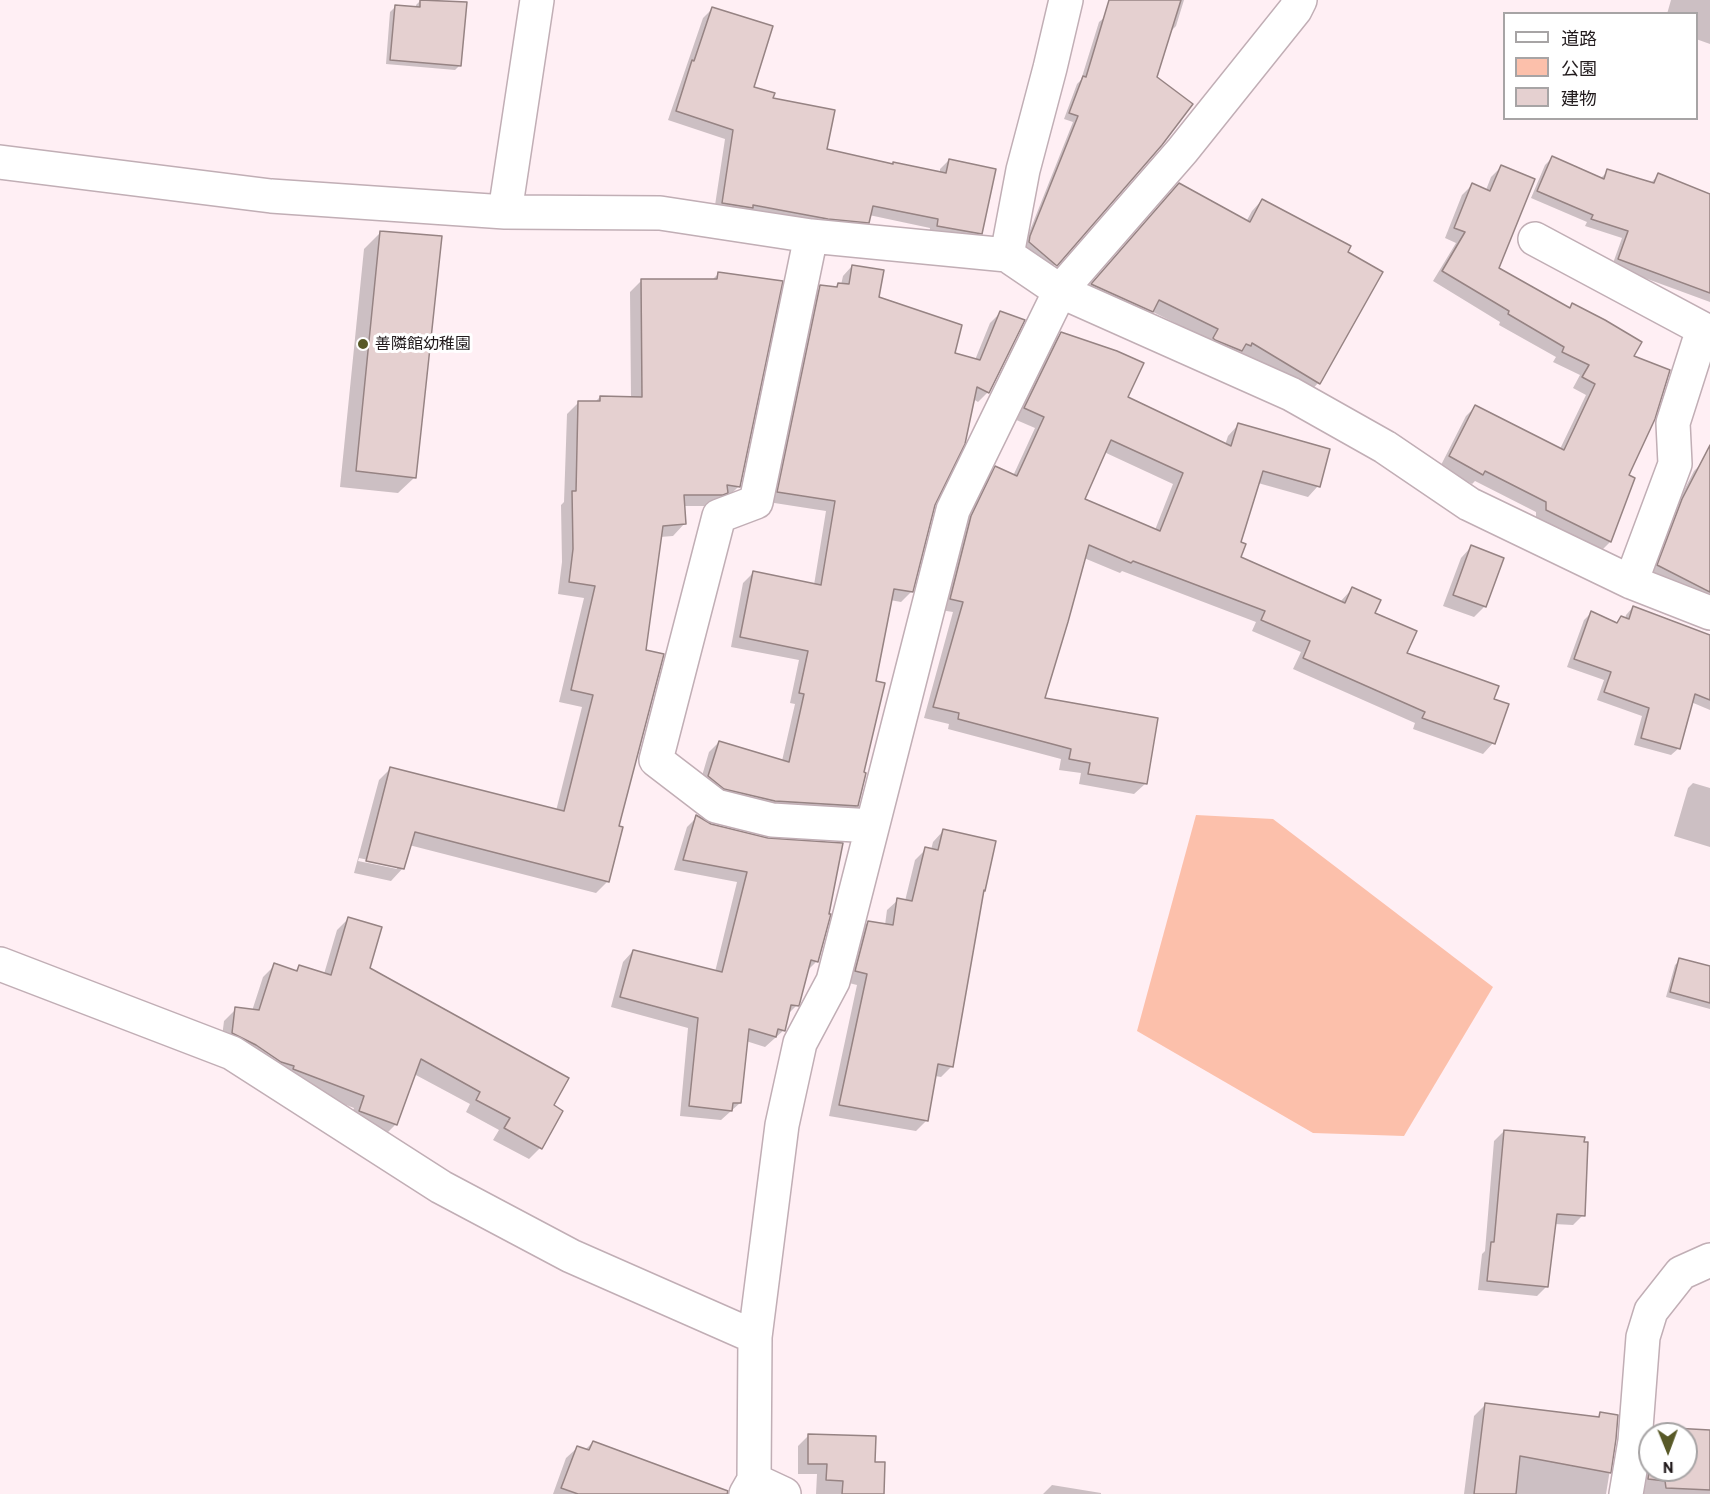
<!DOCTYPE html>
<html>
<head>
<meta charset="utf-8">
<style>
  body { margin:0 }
  #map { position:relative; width:1710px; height:1494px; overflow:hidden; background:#ffeff4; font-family:Barlow,"Noto Sans JP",sans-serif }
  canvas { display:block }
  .legend { position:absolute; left:1503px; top:12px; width:195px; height:108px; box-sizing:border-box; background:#fff; border:2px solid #a7a4a5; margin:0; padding:8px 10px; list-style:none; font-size:18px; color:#221b1d }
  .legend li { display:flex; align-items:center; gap:12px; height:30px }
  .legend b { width:30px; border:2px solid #a7a4a5 }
  .north { position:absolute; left:1638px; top:1422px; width:60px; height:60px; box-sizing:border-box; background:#fff; border:2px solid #a7a4a5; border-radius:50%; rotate:179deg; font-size:16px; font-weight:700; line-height:24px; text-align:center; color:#221b1d }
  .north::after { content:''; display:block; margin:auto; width:21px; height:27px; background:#585927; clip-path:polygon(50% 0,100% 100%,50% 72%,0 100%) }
</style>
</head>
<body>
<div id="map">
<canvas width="1710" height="1494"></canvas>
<ul class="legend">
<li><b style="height:8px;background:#fff"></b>道路</li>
<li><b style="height:16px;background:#fcc0ab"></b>公園</li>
<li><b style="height:16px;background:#e5d0d0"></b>建物</li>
</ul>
<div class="north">N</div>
</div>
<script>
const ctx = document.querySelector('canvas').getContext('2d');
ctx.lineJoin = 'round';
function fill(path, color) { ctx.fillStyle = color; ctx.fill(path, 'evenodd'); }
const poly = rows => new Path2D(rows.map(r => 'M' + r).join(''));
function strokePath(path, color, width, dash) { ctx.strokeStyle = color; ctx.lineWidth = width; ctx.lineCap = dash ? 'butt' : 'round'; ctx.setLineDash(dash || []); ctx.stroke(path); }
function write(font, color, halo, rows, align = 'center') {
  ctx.font = font + ' Barlow,"Noto Sans JP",sans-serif'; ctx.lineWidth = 6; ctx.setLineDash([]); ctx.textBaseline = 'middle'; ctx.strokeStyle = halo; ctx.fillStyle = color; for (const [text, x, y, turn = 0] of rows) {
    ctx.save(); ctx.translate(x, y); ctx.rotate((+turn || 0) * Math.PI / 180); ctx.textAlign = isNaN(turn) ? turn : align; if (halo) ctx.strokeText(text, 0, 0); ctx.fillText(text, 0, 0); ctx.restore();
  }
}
fill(poly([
  [1196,815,1273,819,1493,987,1404,1136,1313,1133,1137,1031]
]), '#fcc0ab');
fill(poly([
  [421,0,465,3,460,65,455,70,386,64,390,12,395,7,416,8,416,5],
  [1126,0,1184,0,1176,26,1169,33,1155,77,1161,144,1049,271,1023,248,1073,122,1064,119,1077,84,1081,80,1099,22],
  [1671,0,1710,0,1710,44,1696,39,1696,14,1667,14],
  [712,9,753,88,771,99,826,150,892,165,894,163,940,173,940,169,949,160,981,233,972,242,929,235,930,228,869,215,868,222,859,231,714,212,725,139,668,120,703,18],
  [1552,158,1600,179,1608,171,1650,184,1659,174,1710,199,1710,302,1612,266,1622,238,1585,226,1587,222,1531,198,1545,165],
  [1501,167,1497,268,1569,309,1573,305,1632,357,1627,476,1634,479,1610,542,1600,552,1536,520,1536,512,1475,481,1472,484,1440,467,1466,416,1476,406,1560,449,1586,395,1573,388,1580,375,1553,362,1556,357,1499,325,1500,322,1433,281,1456,243,1445,238,1462,195,1472,185,1486,190,1491,177],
  [1169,195,1246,222,1252,211,1262,200,1381,272,1318,383,1308,394,1209,340,1151,311,1141,322,1082,295],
  [380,233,415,477,398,493,340,487,364,249],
  [852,266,877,298,954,354,975,360,990,323,1000,313,988,392,978,402,973,399,933,505,911,592,901,602,890,600,874,682,857,806,847,816,764,811,699,786,709,752,719,742,782,761,795,704,790,703,799,660,731,647,743,583,753,573,814,585,826,511,768,502,811,297,821,287,834,289,839,284,841,285,843,276],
  [718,274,739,486,727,498,721,498,714,504,710,506,683,506,685,523,673,536,660,537,608,881,596,893,409,845,403,868,391,881,354,873,379,780,391,768,556,811,582,707,559,702,584,598,558,594,562,562,561,505,564,502,567,414,579,402,595,402,600,397,631,398,630,292,642,280,712,280],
  [359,858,397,866,397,869,358,861],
  [1061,333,1126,398,1225,445,1228,436,1238,425,1318,486,1308,497,1258,483,1239,543,1239,558,1340,602,1352,589,1405,654,1492,700,1493,743,1483,754,1413,729,1415,723,1293,669,1301,652,1252,631,1256,622,1122,571,1120,573,1084,558,1043,700,1145,784,1134,794,1079,784,1081,773,1059,770,1061,759,948,729,949,724,924,718,953,612,940,610,961,529,985,479,995,468,1013,476,1035,428,1014,419,1051,344],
  [1104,452,1173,484,1155,530,1083,499],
  [1702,463,1710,463,1710,603,1651,573,1675,508,1694,471],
  [1471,547,1485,606,1474,617,1443,606,1461,558],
  [1633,607,1710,636,1710,710,1691,702,1679,748,1671,755,1634,745,1642,716,1597,700,1604,680,1567,667,1584,620,1591,613,1615,624,1621,618,1625,619,1626,615],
  [1693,783,1710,788,1710,847,1674,836,1688,788],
  [697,817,711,826,817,961,806,972,797,1005,787,1015,784,1030,765,1047,746,1041,740,1103,721,1120,680,1116,688,1028,611,1007,623,962,633,951,715,972,737,882,674,870,687,827],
  [943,831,984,890,952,1066,941,1077,935,1076,927,1120,916,1131,829,1116,857,985,845,982,857,933,868,922,885,925,887,910,898,900,905,901,915,860,926,849,931,850,933,842],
  [348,919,368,969,552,1106,540,1148,529,1159,493,1140,499,1130,466,1112,470,1104,414,1074,396,1124,384,1136,348,1123,354,1108,282,1081,221,1045,224,1021,236,1009,252,1011,263,977,275,965,294,972,299,967,324,974,337,930],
  [1680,960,1710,968,1710,1009,1666,997,1675,965],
  [1504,1131,1583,1215,1573,1225,1554,1224,1547,1286,1537,1296,1478,1290,1482,1254,1485,1251,1494,1141],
  [1486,1404,1615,1439,1606,1494,1464,1494,1474,1416],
  [1655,1429,1710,1431,1710,1494,1636,1494,1650,1434,1650,1470,1686,1470,1686,1434,1650,1434],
  [809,1435,873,1463,883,1494,816,1494,817,1474,798,1474,798,1446],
  [593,1442,720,1494,553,1494,566,1458,577,1448,585,1450],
  [1052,1485,1101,1493,1101,1494,1043,1494]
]), '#0003');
const building = poly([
  [420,0,467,2,461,66,390,60,395,5,420,7,420,0],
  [1109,0,1181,0,1157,77,1193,104,1162,145,1057,266,1029,242,1030,236,1078,116,1069,113,1083,76,1086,77,1109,0],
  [712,7,773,26,754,87,775,93,773,98,835,110,827,149,893,164,893,162,946,173,949,159,996,169,982,234,937,226,938,219,873,206,869,223,828,219,753,205,753,208,722,203,733,130,676,111,692,60,694,61,712,7],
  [1552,156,1604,179,1607,169,1654,183,1658,173,1710,194,1710,293,1618,259,1628,231,1591,219,1593,215,1537,191,1552,156],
  [1501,165,1535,179,1499,268,1570,308,1572,303,1605,320,1642,342,1634,356,1670,370,1655,419,1629,475,1635,478,1611,542,1546,510,1546,502,1485,471,1483,475,1449,456,1475,405,1564,450,1595,384,1582,377,1589,365,1562,352,1564,347,1508,314,1509,311,1442,271,1465,232,1454,228,1472,183,1490,191,1501,165],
  [1179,183,1250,222,1262,199,1351,246,1348,252,1383,272,1320,384,1252,343,1251,346,1246,344,1242,351,1215,340,1213,338,1218,329,1159,300,1153,312,1091,284,1179,183],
  [380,231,442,236,416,478,356,471,380,231],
  [852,265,884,270,879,297,962,325,955,353,980,360,1000,311,1025,320,989,393,977,387,965,444,935,505,913,592,894,589,876,681,885,683,864,772,866,773,858,806,775,801,724,789,708,776,719,741,789,762,804,694,799,693,808,651,740,637,753,571,821,585,835,501,777,492,820,285,837,287,838,283,849,284,852,265],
  [718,272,783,281,740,487,727,485,728,493,723,495,684,495,686,524,663,526,646,650,664,654,619,826,623,827,609,882,415,832,404,869,366,861,390,767,564,811,593,695,571,690,595,586,569,582,573,549,572,491,576,491,578,401,600,401,600,396,642,397,641,279,717,279,718,272],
  [1061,332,1117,351,1144,363,1128,397,1231,446,1238,423,1330,449,1320,487,1263,471,1241,542,1246,544,1241,557,1345,603,1352,587,1381,600,1375,613,1417,631,1407,653,1499,686,1494,699,1509,704,1495,744,1422,718,1425,712,1303,658,1310,641,1261,620,1265,611,1133,561,1131,563,1089,545,1068,622,1045,698,1158,718,1147,784,1088,774,1090,763,1069,759,1071,749,958,719,959,713,933,707,963,602,950,599,971,516,995,466,1017,476,1044,417,1024,408,1061,332],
  [1111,440,1183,473,1160,531,1085,499,1111,440],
  [1710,445,1710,592,1657,565,1682,499,1710,445],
  [1471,545,1504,558,1486,607,1453,595,1471,545],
  [1633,606,1710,635,1710,700,1695,694,1680,749,1641,738,1649,708,1604,692,1611,672,1574,659,1591,611,1617,623,1621,616,1629,619,1633,606],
  [696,815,711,824,768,838,843,843,829,914,831,914,818,962,811,960,799,1006,791,1005,785,1031,778,1029,776,1037,749,1029,741,1103,733,1103,732,1111,689,1106,698,1018,620,997,633,950,634,950,722,972,747,872,683,860,696,815],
  [943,829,996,841,985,891,984,890,953,1067,938,1064,928,1121,839,1105,867,974,855,971,868,921,893,925,897,898,912,901,925,847,938,850,943,829],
  [348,917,382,927,370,968,569,1078,554,1105,563,1111,542,1149,504,1128,510,1118,476,1100,480,1092,421,1059,397,1125,359,1111,364,1096,293,1069,294,1066,281,1062,256,1045,232,1033,235,1007,259,1010,274,963,297,971,299,965,331,975,348,917],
  [1679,958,1710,966,1710,1003,1670,992,1679,958],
  [1504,1130,1585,1137,1584,1142,1588,1142,1585,1216,1557,1214,1548,1287,1487,1281,1491,1242,1494,1242,1504,1130],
  [1485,1403,1599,1417,1600,1412,1618,1415,1616,1439,1611,1473,1520,1456,1516,1494,1474,1494,1485,1403],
  [1655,1427,1710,1430,1710,1490,1666,1488,1665,1481,1648,1479,1650,1465,1650,1470,1686,1470,1686,1434,1654,1434,1655,1427],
  [808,1434,876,1436,875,1462,885,1462,884,1494,842,1494,843,1481,826,1480,827,1464,808,1464,808,1434],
  [593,1441,728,1491,727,1494,578,1494,561,1488,577,1446,589,1450,593,1441]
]);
fill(building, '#e5d0d0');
strokePath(building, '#968383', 1.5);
const minor = poly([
  [0,162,271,196,505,212,660,213,811,236,1007,255,1060,291,1291,394,1385,447,1469,504,1631,582,1710,613],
  [505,212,537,0],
  [811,236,756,502,719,516,656,760,716,806,772,820,872,826],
  [1535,239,1703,329,1673,423,1675,464,1631,582],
  [1007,255,1023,170,1050,68,1066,0],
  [0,964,232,1053,441,1187,571,1256,755,1337],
  [754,1480,784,1494],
  [746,1494,754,1480,755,1337,782,1125,800,1043,833,981,953,510,1060,291,1182,151,1295,10,1300,0],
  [1626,1494,1635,1441,1643,1337,1651,1311,1681,1273,1710,1260]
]);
strokePath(minor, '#c1aeb5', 36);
strokePath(minor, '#fff', 33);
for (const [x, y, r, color] of [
  [363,344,6,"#585927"]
]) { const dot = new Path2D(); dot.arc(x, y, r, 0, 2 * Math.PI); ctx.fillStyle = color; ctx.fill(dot); strokePath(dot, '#fff', 2); }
write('16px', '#221b1d', '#fff', [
  ["善隣館幼稚園",375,344]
], 'left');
</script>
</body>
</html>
